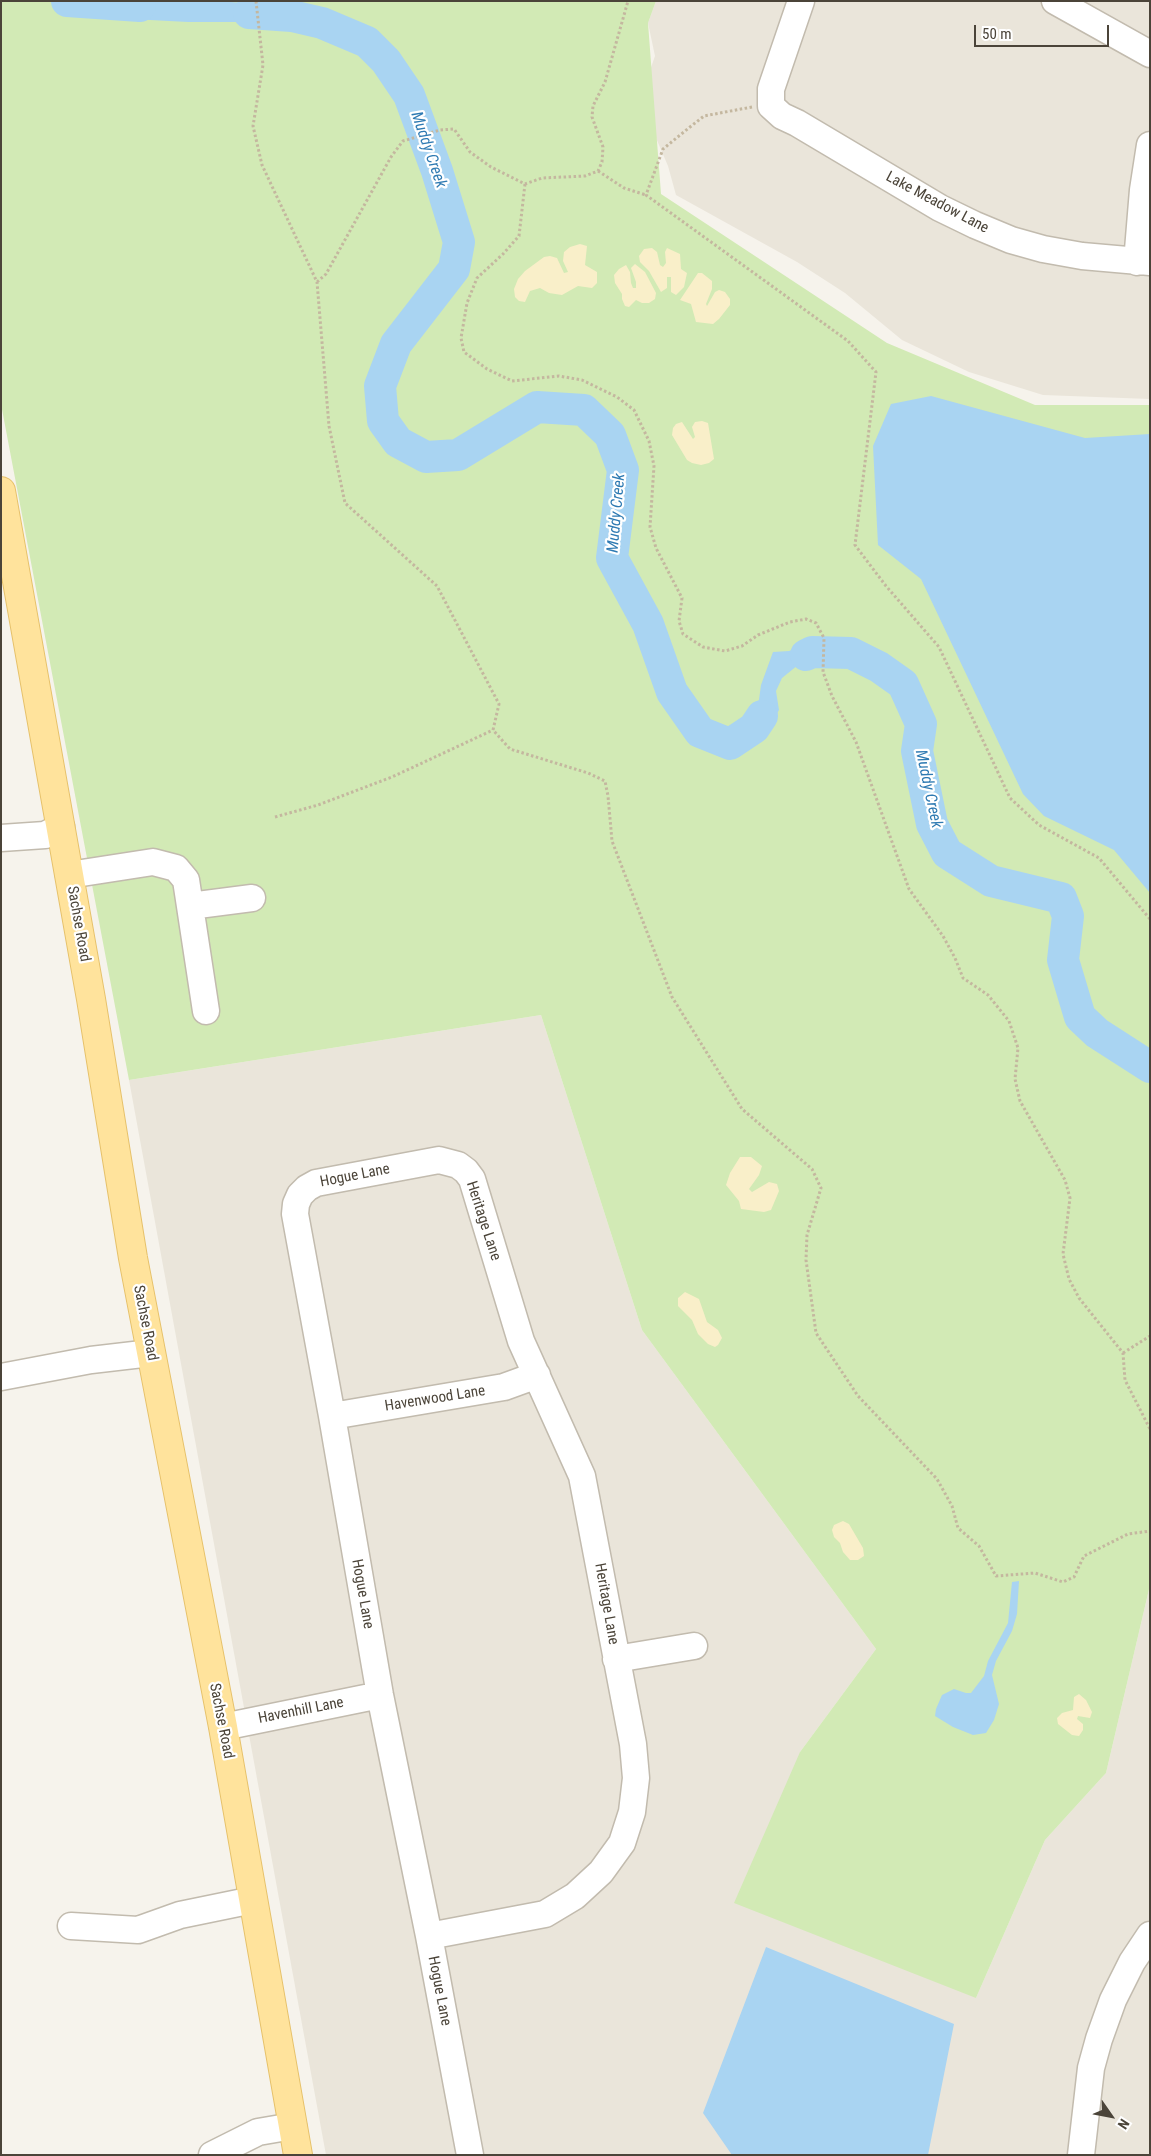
<!DOCTYPE html>
<html>
<head>
<meta charset="utf-8">
<style>
  body { margin:0 }
  #map { position:relative; width:1151px; height:2156px; overflow:hidden; background:#f6f3ec; font-family:"Roboto Condensed",sans-serif }
  canvas { display:block }
  .frame { position:absolute; inset:0; border:2px solid #4b4439; pointer-events:none }
  .north { position:absolute; left:1086px; top:2091px; width:50px; height:50px; -webkit-text-stroke:4px #fff; paint-order:stroke; rotate:123deg; font-size:14px; font-weight:700; line-height:20px; text-align:center; color:#4b4439 }
  .north::after { content:''; display:block; margin:auto; width:18px; height:22px; background:#4b4439; clip-path:polygon(50% 0,100% 100%,50% 72%,0 100%) }
  .scale { position:absolute; left:974px; top:25px; width:135px; height:22px; box-sizing:border-box; border:2px solid #4b4439; border-top:0; padding-left:6px; font-size:15px; line-height:18px; white-space:nowrap; color:#4b4439; -webkit-text-stroke:4px #fff; paint-order:stroke }
</style>
</head>
<body>
<div id="map">
<canvas width="1151" height="2156"></canvas>
<div class="frame"></div>
<div class="north">N</div>
<div class="scale">50 m</div>
</div>
<script>
const ctx = document.querySelector('canvas').getContext('2d');
ctx.lineJoin = 'round';
function fill(path, color) { ctx.fillStyle = color; ctx.fill(path, 'evenodd'); }
const poly = rows => new Path2D(rows.map(r => 'M' + r).join(''));
function strokePath(path, color, width, dash) { ctx.strokeStyle = color; ctx.lineWidth = width; ctx.lineCap = dash ? 'butt' : 'round'; ctx.setLineDash(dash || []); ctx.stroke(path); }
function write(font, color, halo, rows, align = 'center') {
  ctx.font = font + ' "Roboto Condensed",sans-serif'; ctx.lineWidth = 4.5; ctx.setLineDash([]); ctx.textBaseline = 'middle'; ctx.strokeStyle = halo; ctx.fillStyle = color; for (const [text, x, y, turn = 0] of rows) {
    ctx.save(); ctx.translate(x, y); ctx.rotate((+turn || 0) * Math.PI / 180); ctx.textAlign = isNaN(turn) ? turn : align; if (halo) ctx.strokeText(text, 0, 0); ctx.fillText(text, 0, 0); ctx.restore();
  }
}
fill(poly([
  [656,1,1150,1,1150,399,1043,395,969,372,902,340,845,293,797,262,676,195,668,166,656,138,638,105,655,56,648,23],
  [541,1015,642,1330,876,1649,800,1752,976,1998,1045,1840,1106,1773,1150,1585,1150,2155,326,2155,129,1080]
]), '#eae5da');
fill(poly([
  [1,1,656,1,648,23,661,194,887,343,1035,405,1150,405,1150,1585,1106,1773,1045,1840,976,1998,734,1903,800,1752,876,1649,642,1330,541,1015,129,1080,1,404]
]), '#d2eab5');
fill(poly([
  [580,244,587,246,585,265,597,272,597,283,592,288,578,286,562,295,549,293,540,288,530,291,525,302,519,301,515,297,514,289,518,279,525,271,544,257,550,256,557,258,564,273,568,272,563,261,564,252,570,247],
  [652,248,657,252,660,265,663,267,666,263,665,252,667,248,680,254,681,269,687,273,684,287,676,295,671,292,671,277,667,277,667,288,661,292,649,271,640,262,639,256,644,249],
  [635,264,645,272,656,293,655,299,649,303,642,303,636,300,629,307,625,306,622,299,622,294,615,283,614,275,619,269,626,265,630,272,631,283,633,288,636,288,636,282,631,268],
  [698,273,702,273,712,281,712,289,706,304,707,306,715,292,719,290,725,292,730,299,730,305,719,319,713,324,696,322,691,304,680,300],
  [702,421,708,423,714,459,709,463,701,465,692,463,687,460,672,435,673,428,676,424,682,422,693,439,695,437,692,427,695,422],
  [740,1157,751,1157,762,1166,759,1175,749,1189,752,1192,769,1182,777,1184,779,1191,771,1210,764,1212,741,1209,739,1201,726,1185,730,1173],
  [685,1292,699,1299,707,1322,718,1330,722,1338,718,1345,715,1347,708,1344,698,1334,692,1320,678,1306,678,1298],
  [843,1521,849,1524,863,1548,864,1556,858,1560,850,1560,843,1552,840,1543,834,1537,832,1530,834,1525],
  [1079,1694,1086,1700,1092,1712,1090,1718,1078,1716,1077,1719,1083,1724,1083,1730,1079,1736,1072,1735,1058,1724,1057,1718,1062,1713,1073,1710,1074,1697]
]), '#f9efc9');
fill(poly([
  [98,1,219,1,292,7,292,22,188,22,112,18,95,9],
  [931,396,1085,438,1150,434,1150,893,1114,850,1044,816,1023,794,921,579,878,545,873,446,891,404],
  [812,643,847,646,855,663,845,658,818,658,803,661,782,678,776,691,779,710,773,720,760,737,738,752,730,744,728,730,758,707,761,685,773,652,789,651],
  [1019,1581,1017,1614,1012,1631,996,1661,992,1675,999,1704,994,1720,986,1733,973,1735,953,1727,935,1716,936,1709,942,1695,954,1689,966,1693,971,1693,984,1676,988,1661,1008,1623,1012,1582],
  [766,1947,954,2024,928,2155,732,2155,703,2113]
]), '#a9d4f2');
strokePath(poly([
  [67,1,140,6],
  [249,13,292,16,322,23,367,42,386,61,409,95,437,171,459,242,454,269,396,344,380,386,383,421,398,442,426,457,458,455,537,407,584,410,610,435,623,470,612,558,648,624,672,692,700,732,730,744,754,728,762,716],
  [806,655,812,652,851,653,879,667,903,684,921,724,917,751,932,824,947,853,991,881,1061,898,1068,916,1063,960,1080,1017,1097,1033,1150,1067]
]), '#a9d4f2', 32);
const minor = poly([
  [801,1,771,89,771,106,782,116,797,123,940,208,975,225,1011,240,1043,249,1082,256,1150,262],
  [1055,1,1150,54],
  [1137,262,1143,190,1150,145],
  [1,838,45,835,61,827],
  [69,875,153,862,176,868,186,880,206,1011],
  [190,906,252,898],
  [1,1377,91,1360,151,1353],
  [332,1416,504,1387,537,1375],
  [616,1659,694,1646],
  [223,1727,380,1695],
  [71,1926,138,1930,180,1915,253,1900],
  [429,1936,545,1914,575,1896,601,1872,622,1843,632,1812,636,1778,633,1744,582,1476,521,1341,472,1179,466,1171,458,1165,439,1160,316,1183,307,1188,300,1195,296,1204,295,1214,332,1416,380,1695,429,1936,470,2155],
  [212,2155,258,2132,293,2126],
  [1081,2155,1091,2068,1099,2039,1113,2000,1132,1962,1150,1935]
]);
const major = poly([
  [1,491,91,999,133,1258,223,1727,298,2155]
]);
strokePath(minor, '#c2bbae', 29);
strokePath(major, '#e6c16a', 30);
strokePath(poly([
  [256,1,263,65,253,126,262,165,317,282,329,426,345,503,437,586,499,704,493,730,510,749,588,773,605,781,608,796,612,841,672,997,742,1109,812,1169,821,1188,807,1235,806,1260,816,1333,858,1396,937,1479,952,1506,958,1528,979,1546,996,1576,1035,1573,1063,1582,1074,1577,1084,1556,1128,1534,1150,1531],
  [752,107,704,116,690,127,663,149,646,195,848,341,876,372,855,545,886,586,939,647,1010,798,1039,825,1099,858,1150,919],
  [598,171,624,188,646,195],
  [525,184,519,236,503,254,477,278,467,303,461,338,464,352,487,369,512,381,559,376,582,380,617,397,634,410,649,441,654,466,650,527,656,548,682,598,679,621,683,634,703,647,725,651,742,646,758,635,790,622,806,619,816,623,824,638,823,672,832,696,856,742,909,889,943,936,955,958,963,978,988,995,1009,1021,1018,1048,1015,1079,1020,1101,1065,1180,1070,1198,1063,1254,1069,1279,1079,1298,1123,1353,1125,1380,1150,1429],
  [317,282,326,274,391,157,403,141,440,130,454,129,470,152,491,167,525,184,542,178,585,176,598,171,602,162,603,147,592,117,593,106,605,82,628,1],
  [275,817,318,805,392,777,493,730],
  [1123,1353,1150,1336]
]), '#c4b79f', 3, [2.5, 2.5]);
strokePath(minor, '#fff', 26);
strokePath(major, '#ffe39c', 28);
write('15px', '#4b4439', '#fff', [
  ["Lake Meadow Lane",937,203,28],
  ["Sachse Road",78,924,80],
  ["Hogue Lane",355,1176,-11],
  ["Heritage Lane",483,1221,72],
  ["Sachse Road",145,1323,79],
  ["Havenwood Lane",435,1399,-9],
  ["Hogue Lane",362,1594,80],
  ["Heritage Lane",606,1604,80],
  ["Havenhill Lane",301,1711,-11],
  ["Sachse Road",221,1721,79],
  ["Hogue Lane",439,1991,79]
]);
write('italic 16px', '#2e7ab2', '#fff', [
  ["Muddy Creek",428,150,71],
  ["Muddy Creek",617,513,-85],
  ["Muddy Creek",928,789,78]
]);
</script>
</body>
</html>
